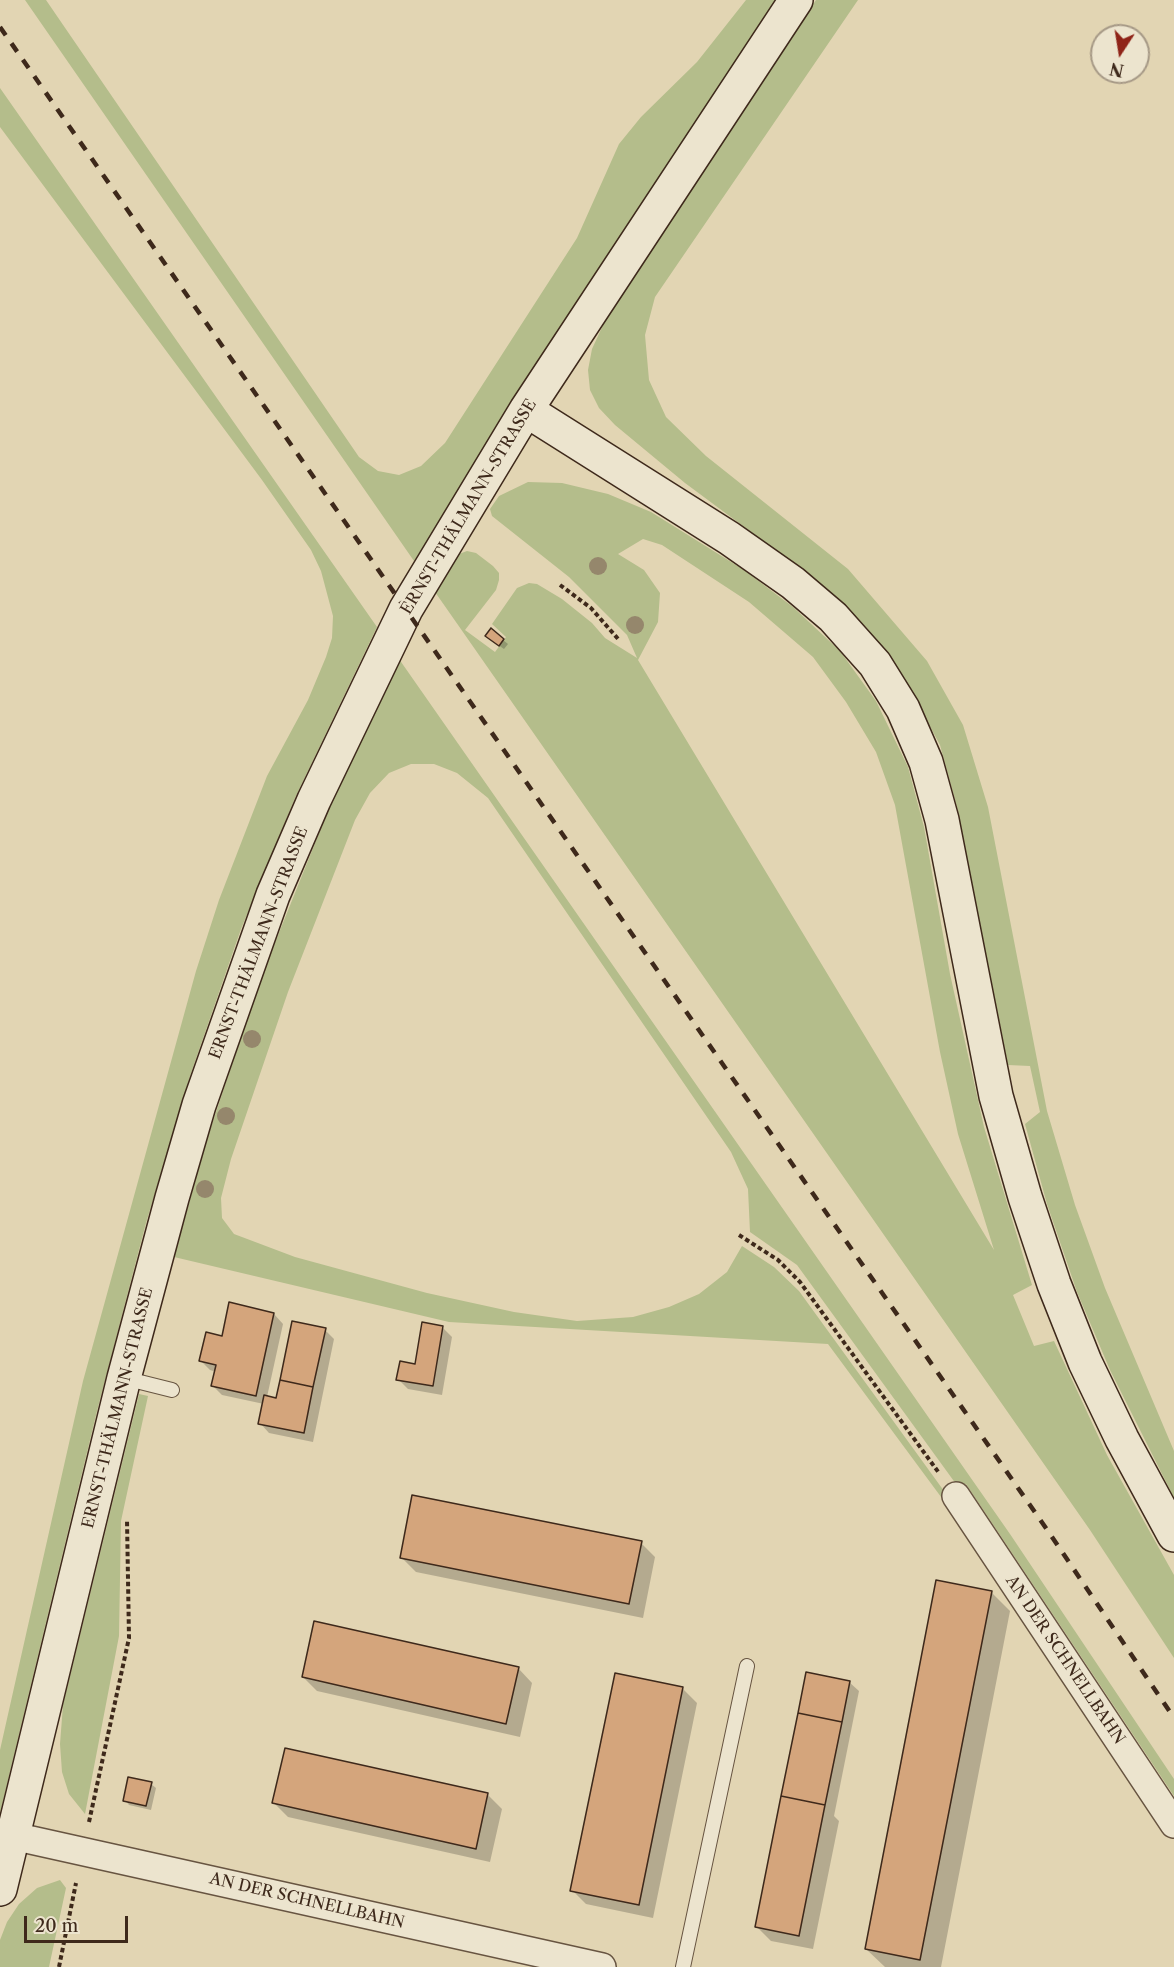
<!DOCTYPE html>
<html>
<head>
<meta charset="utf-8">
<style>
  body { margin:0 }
  #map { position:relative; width:1174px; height:1967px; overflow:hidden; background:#e2d5b3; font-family:"Libre Caslon Text",serif }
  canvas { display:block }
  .north { position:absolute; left:1090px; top:24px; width:60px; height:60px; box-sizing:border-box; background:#ece4ce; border:2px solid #a69986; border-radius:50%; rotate:192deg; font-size:16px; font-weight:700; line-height:24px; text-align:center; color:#3e291b }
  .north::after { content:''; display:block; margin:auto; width:21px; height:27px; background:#8f2418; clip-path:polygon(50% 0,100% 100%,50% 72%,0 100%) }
  .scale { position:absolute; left:24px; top:1916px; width:104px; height:27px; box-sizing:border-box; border:3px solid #3e291b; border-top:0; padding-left:8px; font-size:18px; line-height:21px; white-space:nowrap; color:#3e291b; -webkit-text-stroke:4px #ece4ce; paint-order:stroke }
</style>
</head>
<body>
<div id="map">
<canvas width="1174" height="1967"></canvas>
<div class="north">N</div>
<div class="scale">20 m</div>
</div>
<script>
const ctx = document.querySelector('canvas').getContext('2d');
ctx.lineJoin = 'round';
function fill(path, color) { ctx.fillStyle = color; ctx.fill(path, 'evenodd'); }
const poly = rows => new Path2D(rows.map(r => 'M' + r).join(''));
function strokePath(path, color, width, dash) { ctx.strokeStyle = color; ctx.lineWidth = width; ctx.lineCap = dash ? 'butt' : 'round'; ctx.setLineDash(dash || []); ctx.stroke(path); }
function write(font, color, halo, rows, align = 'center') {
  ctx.font = font + ' "Libre Caslon Text",serif'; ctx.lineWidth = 5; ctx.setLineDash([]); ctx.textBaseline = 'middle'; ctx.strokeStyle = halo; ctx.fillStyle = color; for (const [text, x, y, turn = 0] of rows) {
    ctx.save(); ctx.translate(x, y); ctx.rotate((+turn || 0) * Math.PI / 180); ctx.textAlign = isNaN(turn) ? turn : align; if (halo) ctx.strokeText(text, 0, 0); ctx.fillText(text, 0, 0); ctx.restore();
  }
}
fill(poly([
  [25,0,46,0,359,457,378,471,399,475,421,466,445,443,577,238,619,144,641,117,697,62,746,0,781,0,414,561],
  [816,0,858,0,655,297,645,335,649,380,666,417,706,456,848,569,927,661,963,725,988,807,1047,1111,1075,1205,1105,1288,1174,1451,1174,1498,1110,1370,1077,1292,1047,1204,1025,1124,1040,1112,1030,1066,1008,1065,957,807,940,745,907,684,866,627,809,575,685,483,615,425,599,408,590,390,588,370,592,349,604,323],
  [0,88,377,627,295,798,241,929,190,1076,146,1223,97,1411,0,1813,0,1750,83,1381,196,971,219,900,267,776,308,700,326,657,332,638,333,616,321,571,311,550,262,480,0,127],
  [528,482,562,483,608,494,651,512,744,570,793,607,840,651,876,701,908,767,924,827,950,974,984,1127,1032,1285,1013,1295,1034,1346,1054,1341,1107,1455,1174,1575,1174,1658,1090,1530,435,592,459,554,467,551,476,553,493,566,499,573,499,580,496,590,465,630,495,652,506,637,492,624,517,588,529,583,537,584,562,599,592,623,605,638,637,658,627,635,569,577,492,516,490,509,499,496],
  [643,539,662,545,749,602,813,657,846,702,876,752,895,805,940,1052,958,1134,994,1250,638,660,658,622,660,593,644,570,618,554],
  [399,659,1010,1534,1174,1779,1174,1796,966,1484,956,1484,797,1265,750,1232,748,1189,731,1152,488,798,457,773,434,764,411,764,389,773,370,793,355,820,288,992,231,1159,221,1198,222,1218,234,1234,295,1257,427,1293,514,1312,577,1321,633,1317,669,1307,699,1294,727,1272,742,1246,774,1267,799,1291,944,1491,944,1501,828,1344,449,1322,174,1257,207,1139,262,975,332,801],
  [139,1394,148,1396,121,1521,119,1636,85,1814,69,1794,62,1772,60,1744,63,1705],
  [60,1880,66,1888,49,1967,0,1967,0,1940,7,1922,19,1904,37,1888]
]), '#b4bd8b');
fill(poly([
  [491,640,503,640,508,644,504,649],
  [274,1314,283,1324,267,1397,277,1399,325,1330,334,1339,313,1442,269,1433,260,1423,264,1404,222,1395,213,1386,216,1372,210,1370,201,1361,223,1337],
  [443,1328,452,1337,442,1395,408,1389,398,1379,416,1365],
  [641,1543,655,1557,643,1618,416,1572,402,1558],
  [991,1592,1010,1611,941,1967,885,1967,866,1949],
  [518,1668,532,1683,520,1737,317,1691,303,1677],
  [616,1675,683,1689,697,1703,653,1918,586,1904,572,1890],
  [849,1682,859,1691,834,1816,839,1821,813,1949,771,1941,757,1927],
  [286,1750,488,1795,502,1809,490,1862,288,1817,274,1803],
  [151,1784,156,1788,151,1810,129,1805,125,1800]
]), '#0003');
const building = poly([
  [491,628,504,639,499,646,485,636,491,628],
  [229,1302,274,1313,256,1396,211,1386,216,1365,199,1361,206,1332,222,1336,229,1302],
  [292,1321,326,1328,313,1387,280,1380,292,1321],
  [422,1322,443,1326,433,1386,396,1380,400,1361,415,1364,422,1322],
  [280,1380,313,1387,304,1433,258,1424,264,1395,276,1398,280,1380],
  [412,1495,642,1541,629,1604,400,1558,412,1495],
  [936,1580,992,1591,920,1960,865,1949,936,1580],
  [314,1621,519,1667,506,1724,302,1677,314,1621],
  [806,1672,850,1681,842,1722,798,1713,806,1672],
  [615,1673,683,1687,639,1905,570,1891,615,1673],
  [798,1713,842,1722,825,1805,781,1796,798,1713],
  [285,1748,488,1793,476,1849,272,1803,285,1748],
  [128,1777,152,1782,146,1806,123,1801,128,1777],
  [781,1796,825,1805,799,1936,755,1927,781,1796]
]);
fill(building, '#d4a57c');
strokePath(building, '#3e291b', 1.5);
const lane = poly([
  [124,1378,172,1390],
  [683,1967,747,1666]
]);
const street = poly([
  [956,1496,1174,1824],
  [13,1836,602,1967]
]);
const secondary = poly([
  [526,410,729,538,793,583,833,617,875,664,903,709,926,762,942,820,996,1096,1025,1197,1054,1284,1085,1362,1122,1439,1174,1535],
  [0,1889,124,1378,172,1198,199,1105,273,895,314,800,406,609,526,410,796,0]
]);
strokePath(lane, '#675441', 16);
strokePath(street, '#675441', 30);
strokePath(secondary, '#3e291b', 36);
strokePath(poly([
  [560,585,591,608,619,640],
  [739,1235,778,1260,800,1282,939,1473],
  [89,1822,129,1638,127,1520],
  [59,1967,76,1883]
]), '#3e291b', 4, [4.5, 3]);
strokePath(lane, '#ece4ce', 14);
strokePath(street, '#ece4ce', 27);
strokePath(secondary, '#ece4ce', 33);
strokePath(poly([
  [0,27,1048,1531,1174,1718]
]), '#3e291b', 4.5, [10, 10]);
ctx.fillStyle = '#95876c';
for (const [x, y] of [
  [598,566],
  [635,625],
  [252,1039],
  [226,1116],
  [205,1189]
]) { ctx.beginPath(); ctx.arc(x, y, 9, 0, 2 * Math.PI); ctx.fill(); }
write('16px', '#3e291b', '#ece4ce', [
  ["ERNST-THÄLMANN-STRASSE",469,507,-59],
  ["ERNST-THÄLMANN-STRASSE",259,943,-69],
  ["ERNST-THÄLMANN-STRASSE",118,1408,-76],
  ["AN DER SCHNELLBAHN",1065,1660,56],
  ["AN DER SCHNELLBAHN",307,1901,13]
]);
</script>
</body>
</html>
